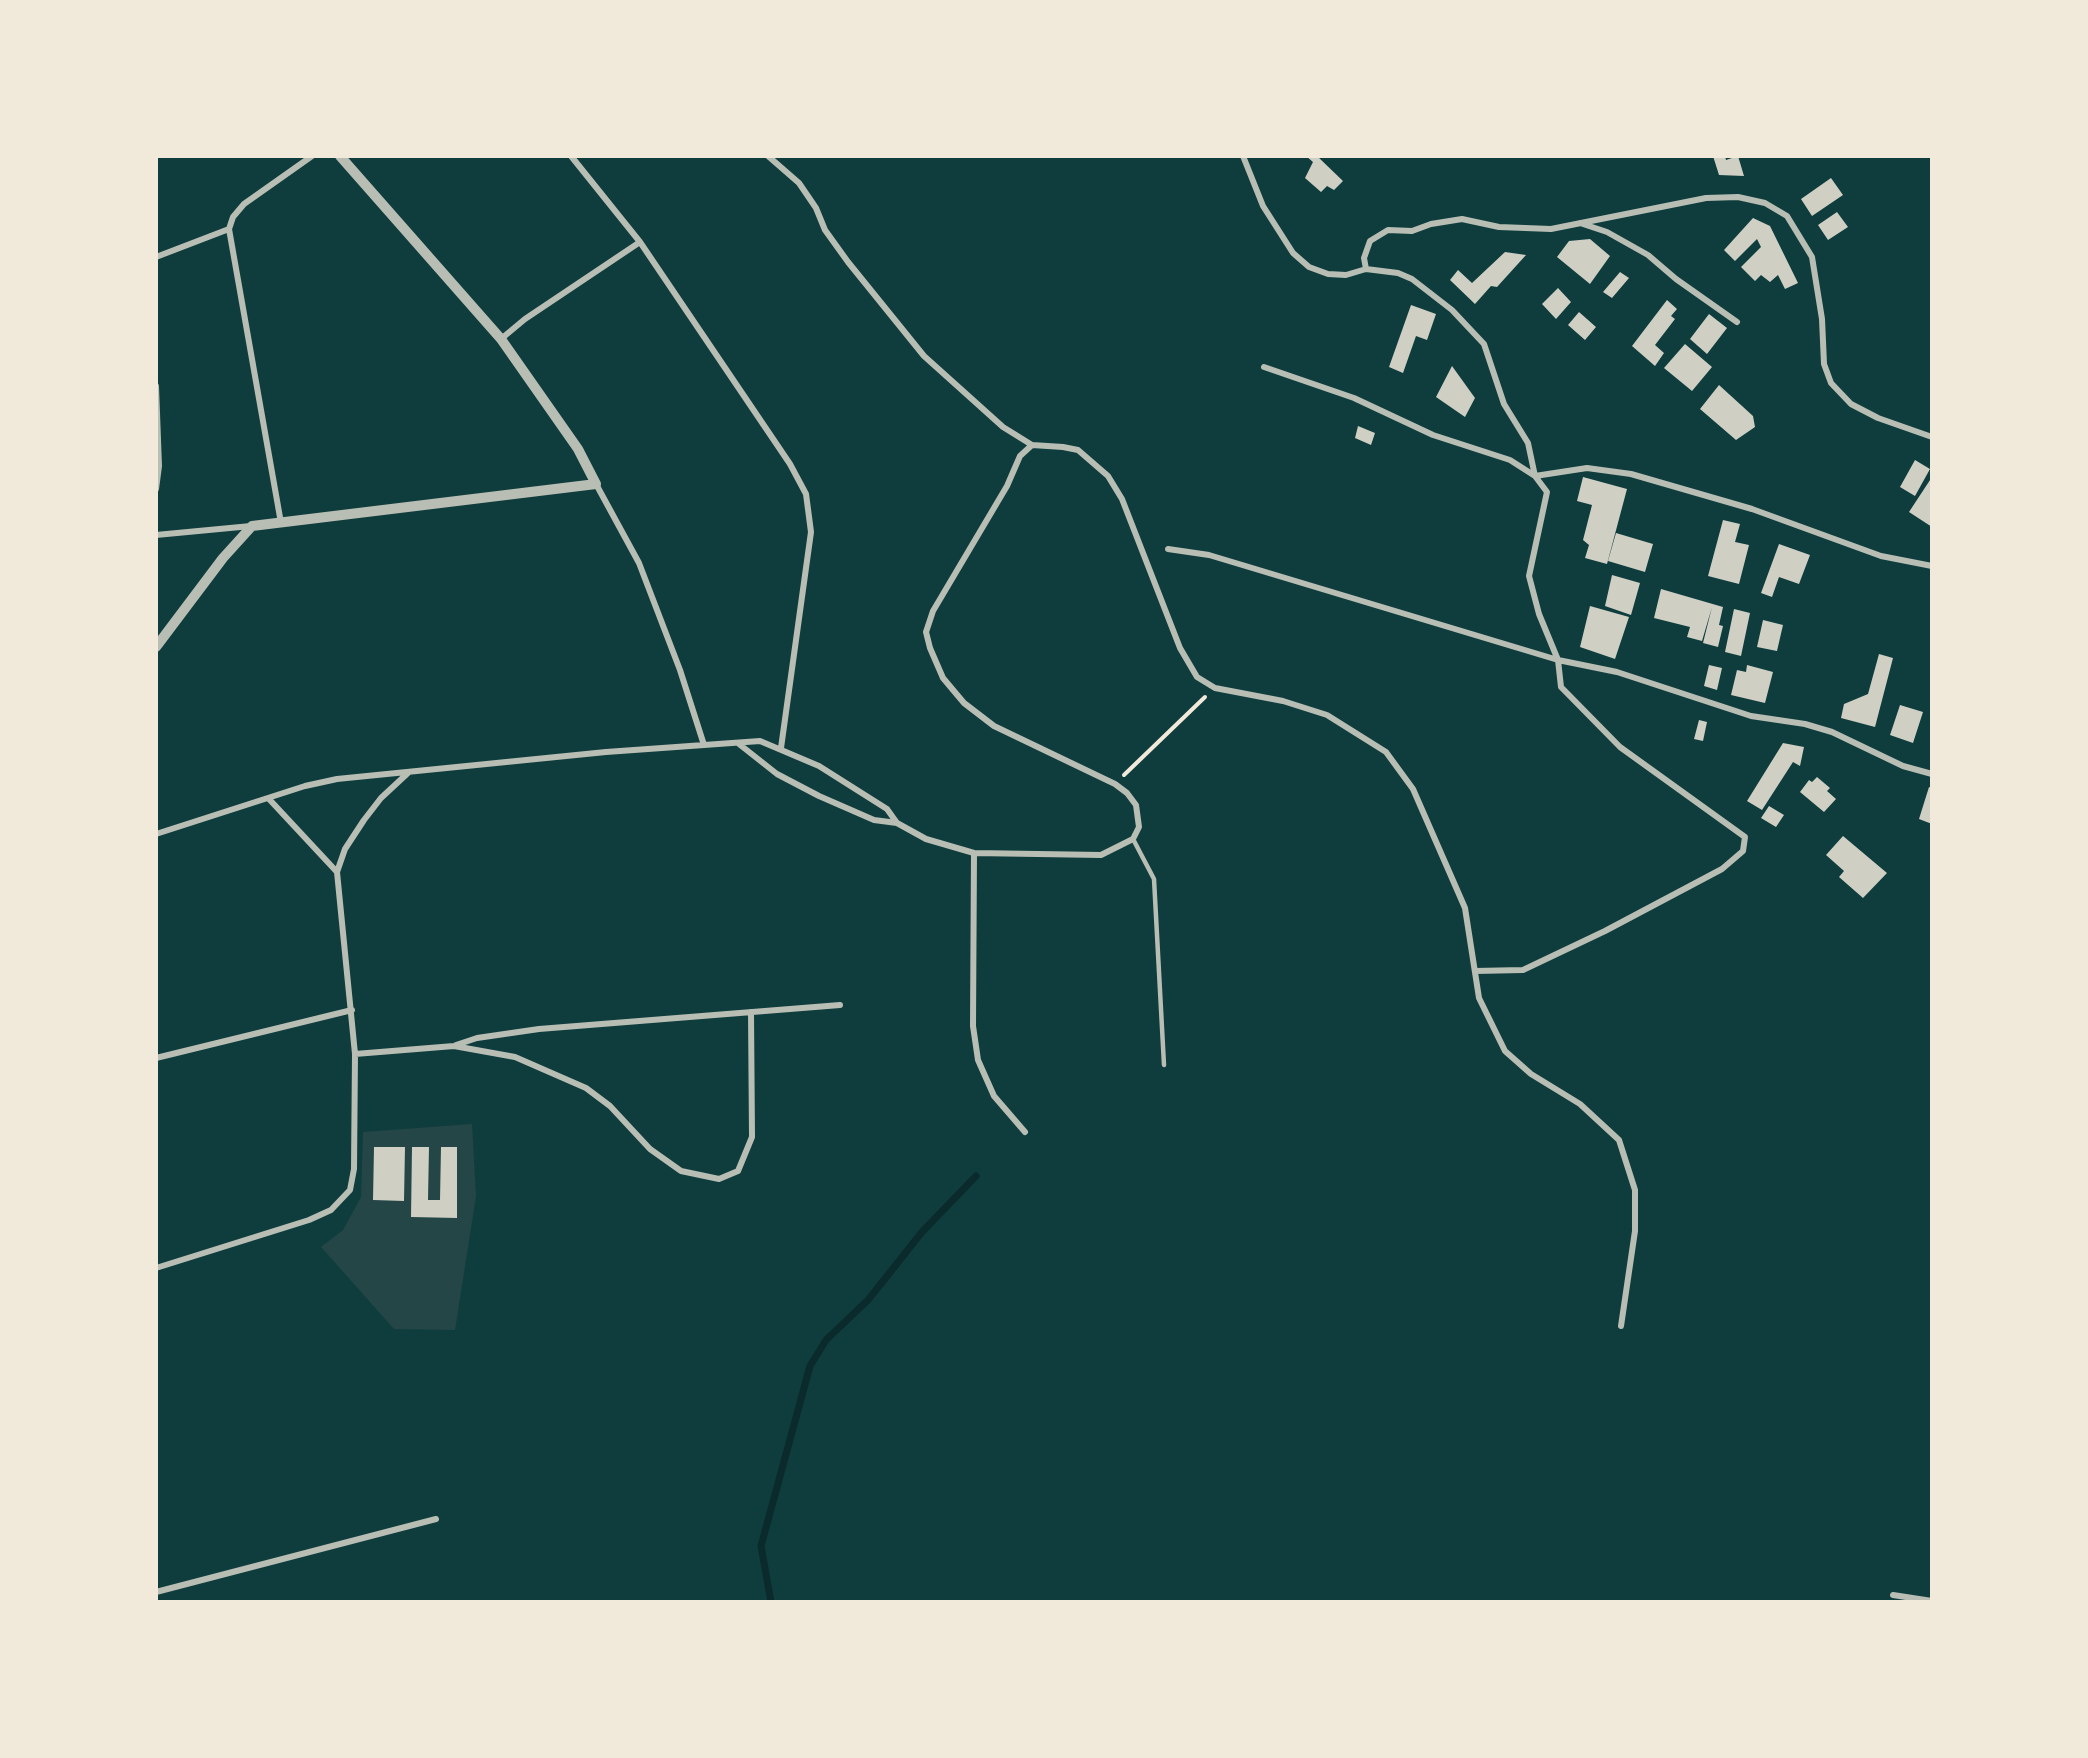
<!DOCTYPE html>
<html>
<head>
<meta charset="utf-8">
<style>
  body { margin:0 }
  #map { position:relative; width:2088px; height:1758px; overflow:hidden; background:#0f3d3e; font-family:"DejaVu Sans",sans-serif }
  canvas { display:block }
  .frame { position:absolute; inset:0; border:158px solid #f1e9da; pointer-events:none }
</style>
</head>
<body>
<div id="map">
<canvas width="2088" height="1758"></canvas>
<div class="frame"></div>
</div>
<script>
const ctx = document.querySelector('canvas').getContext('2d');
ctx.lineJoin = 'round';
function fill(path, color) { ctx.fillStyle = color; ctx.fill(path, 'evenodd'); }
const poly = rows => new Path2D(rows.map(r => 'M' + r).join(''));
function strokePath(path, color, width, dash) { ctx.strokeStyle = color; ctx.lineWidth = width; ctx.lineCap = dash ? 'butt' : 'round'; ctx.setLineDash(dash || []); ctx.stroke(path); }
fill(poly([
  [472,1124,476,1196,455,1330,394,1329,321,1247,343,1230,361,1197,363,1132]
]), '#244646');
strokePath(poly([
  [771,1602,761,1546,810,1366,826,1340,868,1300,922,1232,976,1176]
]), '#0a2a2b', 7);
fill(poly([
  [1306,156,1317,156,1343,181,1334,190,1327,186,1321,192,1305,178,1313,162],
  [1713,156,1725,156,1726,160,1738,156,1744,176,1719,175],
  [1831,178,1843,195,1812,216,1801,199],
  [1837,212,1848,227,1828,240,1818,225],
  [1753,218,1770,226,1798,283,1785,289,1778,275,1770,282,1761,275,1755,281,1741,267,1761,247,1757,239,1735,261,1724,250],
  [1590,239,1610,256,1590,284,1557,257,1569,241],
  [1505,252,1526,255,1497,287,1491,286,1475,304,1450,280,1458,270,1472,283],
  [1620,272,1629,278,1612,298,1603,292],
  [1558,288,1571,302,1556,319,1542,304],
  [1667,300,1677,309,1671,316,1675,319,1655,345,1664,353,1655,366,1632,346],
  [1411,305,1436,314,1427,340,1416,336,1403,373,1389,367],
  [1579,312,1596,327,1585,340,1568,325],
  [1709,314,1727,328,1707,354,1690,339],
  [1685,344,1712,367,1692,391,1664,368],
  [1452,366,1475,398,1465,417,1436,397],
  [1719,385,1753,416,1755,427,1736,440,1700,409],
  [1358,426,1375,433,1371,445,1355,438],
  [1915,460,1930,469,1915,496,1900,487],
  [1583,477,1627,489,1607,564,1585,558,1589,545,1583,540,1592,505,1577,501],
  [1932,477,1931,509,1932,527,1909,512],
  [1723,520,1740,524,1735,542,1749,545,1739,584,1708,576],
  [1616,533,1653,544,1645,572,1608,561],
  [1779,544,1810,555,1799,584,1779,577,1772,597,1761,593],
  [1612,575,1640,583,1631,615,1605,606],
  [1661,589,1723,607,1719,625,1723,626,1718,647,1703,643,1712,607,1702,641,1687,637,1690,627,1654,618],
  [1590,606,1629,617,1615,659,1580,647],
  [1734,609,1750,613,1741,656,1725,652],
  [1763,620,1783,625,1777,651,1757,647],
  [1879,654,1893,658,1875,727,1841,718,1844,704,1868,694],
  [1709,665,1722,668,1717,690,1704,686],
  [1747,665,1773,672,1765,703,1731,695,1737,670,1746,672],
  [1900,705,1923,712,1913,743,1890,735],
  [1699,720,1707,722,1703,741,1694,739],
  [1783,743,1804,747,1800,766,1793,762,1762,810,1747,801],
  [1817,777,1830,788,1827,791,1836,799,1824,812,1800,792,1809,780,1812,782],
  [1929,787,1932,788,1932,824,1919,819],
  [1769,806,1784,815,1776,827,1761,818],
  [1843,836,1887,873,1863,898,1839,877,1844,871,1826,855],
  [374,1147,405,1147,404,1201,373,1200],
  [412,1147,429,1147,428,1200,440,1200,441,1147,457,1147,457,1218,411,1217]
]), '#cfcfc3');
strokePath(poly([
  [1124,775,1205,697]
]), '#f1e9da', 4);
strokePath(poly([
  [1133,839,1154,879,1164,1065]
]), '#b8beb3', 4.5);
strokePath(poly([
  [571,156,640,242,790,464,806,494,811,532,781,748],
  [768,156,799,183,816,208,825,230,848,262,924,356,1003,427,1032,445,1063,447,1078,450,1108,476,1122,499,1180,648,1197,677,1215,688,1283,701,1327,715,1386,752,1413,789,1465,908,1479,998,1505,1051,1531,1074,1580,1104,1619,1140,1635,1190,1635,1231,1621,1326],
  [1243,156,1263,206,1293,253,1309,267,1328,274,1346,275,1366,269],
  [1580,223,1607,232,1648,255,1676,279,1737,322],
  [229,229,281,523],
  [156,257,229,229,233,217,244,204,312,156],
  [501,339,525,319,640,242],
  [1264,367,1354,398,1433,435,1510,460,1535,476,1587,468,1631,474,1752,509,1881,556,1932,566],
  [156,386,159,466,156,489],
  [596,484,639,563,680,670,704,745],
  [156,535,251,526],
  [1168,549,1209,555,1558,660,1617,672,1751,716,1805,724,1832,732,1903,766,1932,774],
  [739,744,777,774,819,796,874,820,897,823,926,839,974,853,1101,855,1133,839,1139,827,1136,805,1127,793,1115,784,994,726,964,703,943,678,930,648,926,632,933,611,1007,486,1020,456,1032,445],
  [269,799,337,872],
  [156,834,305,786,337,779,606,752,760,741,819,766,887,809,897,823],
  [974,853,973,1026,978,1060,994,1096,1025,1132],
  [1475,971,1523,970,1605,931,1722,869,1743,851,1745,837,1620,747,1561,687,1558,660,1539,614,1529,576,1547,492,1535,476,1528,443,1504,404,1484,344,1452,310,1412,279,1398,273,1366,269,1364,258,1370,241,1388,230,1412,231,1431,224,1462,219,1499,227,1551,229,1706,198,1738,197,1765,203,1787,216,1812,257,1822,319,1824,364,1831,383,1851,404,1878,418,1932,437],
  [456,1045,477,1038,539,1029,840,1005],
  [355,1054,454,1046,515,1057,586,1088,610,1106,650,1149,681,1171,719,1179,738,1171,752,1137,751,1012],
  [156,1058,352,1010],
  [156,1268,309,1220,331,1210,350,1190,354,1169,355,1054,337,872,345,849,364,820,381,798,409,772],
  [156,1592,436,1519],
  [1893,1595,1932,1601]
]), '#b8beb3', 6);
strokePath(poly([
  [156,647,223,558,252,526,596,484,578,449,501,339,340,156]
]), '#b8beb3', 10);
</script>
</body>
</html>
